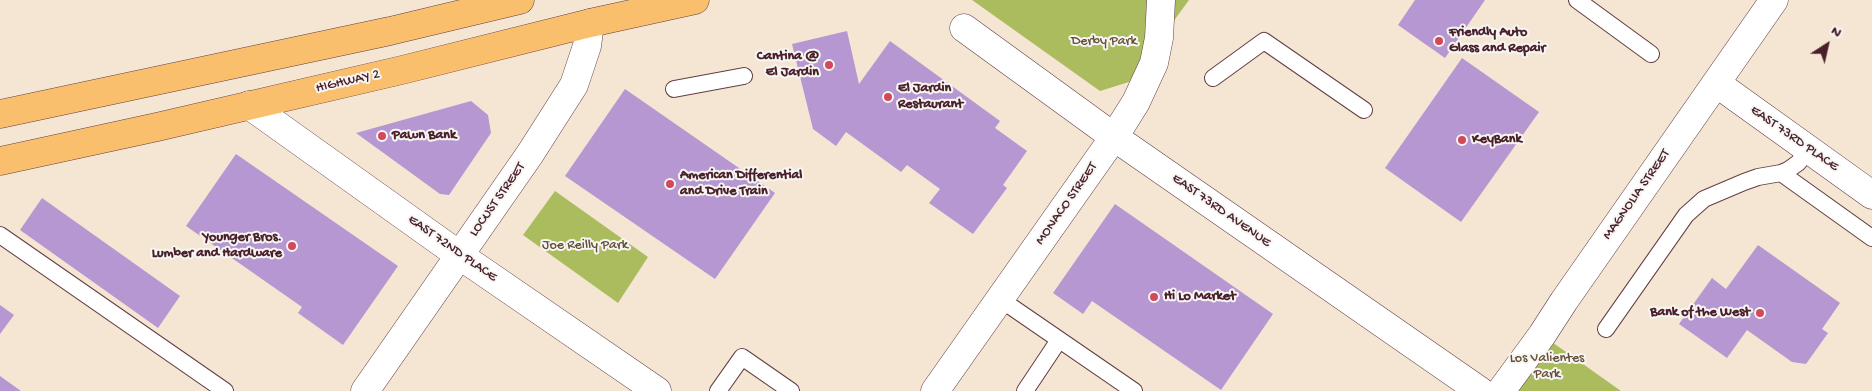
<!DOCTYPE html>
<html>
<head>
<meta charset="utf-8">
<style>
  body { margin:0 }
  #map { position:relative; width:1872px; height:391px; overflow:hidden; background:#f4e6d3; font-family:"Gochi Hand",sans-serif }
  canvas { display:block }
  .north { position:absolute; left:1802px; top:20px; width:50px; height:50px; -webkit-text-stroke:4px #f6f6f2; paint-order:stroke; rotate:35deg; font-size:14px; font-weight:700; line-height:20px; text-align:center; color:#4a1f2b }
  .north::after { content:''; display:block; margin:auto; width:18px; height:22px; background:#4a1f2b; clip-path:polygon(50% 0,100% 100%,50% 72%,0 100%) }
</style>
</head>
<body>
<div id="map">
<canvas width="1872" height="391"></canvas>
<div class="north">N</div>
</div>
<script>
const ctx = document.querySelector('canvas').getContext('2d');
ctx.lineJoin = 'round';
function fill(path, color) { ctx.fillStyle = color; ctx.fill(path, 'evenodd'); }
const poly = rows => new Path2D(rows.map(r => 'M' + r).join(''));
function strokePath(path, color, width, dash) { ctx.strokeStyle = color; ctx.lineWidth = width; ctx.lineCap = dash ? 'butt' : 'round'; ctx.setLineDash(dash || []); ctx.stroke(path); }
function write(font, color, halo, rows, align = 'center') {
  ctx.font = font + ' "Gochi Hand",sans-serif'; ctx.lineWidth = 4; ctx.setLineDash([]); ctx.textBaseline = 'middle'; ctx.strokeStyle = halo; ctx.fillStyle = color; for (const [text, x, y, turn = 0] of rows) {
    ctx.save(); ctx.translate(x, y); ctx.rotate((+turn || 0) * Math.PI / 180); ctx.textAlign = isNaN(turn) ? turn : align; if (halo) ctx.strokeText(text, 0, 0); ctx.fillText(text, 0, 0); ctx.restore();
  }
}
fill(poly([
  [972,0,1189,0,1129,82,1100,91],
  [555,191,648,257,618,303,523,235],
  [1542,335,1621,391,1501,391]
]), '#abbc5f');
fill(poly([
  [1415,0,1485,0,1445,58,1398,25],
  [847,31,859,84,890,41,1000,121,995,128,1027,151,1003,185,1007,188,973,234,929,203,940,189,907,165,901,172,846,132,836,146,813,129,792,44],
  [1462,58,1539,112,1461,222,1385,168],
  [625,89,775,193,715,279,565,176],
  [471,101,488,115,491,133,449,195,440,194,356,133],
  [236,154,398,266,343,345,298,313,302,307,186,226],
  [42,198,180,296,158,328,20,230],
  [1115,204,1273,314,1221,390,1092,301,1083,314,1053,293],
  [1758,245,1840,303,1822,329,1828,333,1806,364,1792,362,1747,330,1727,358,1679,324,1712,278,1726,289],
  [0,305,14,315,0,334],
  [0,376,21,391,0,391]
]), '#b697d1');
const service = poly([
  [1577,0,1651,54],
  [1213,78,1264,41,1364,110],
  [674,89,744,76],
  [1781,173,1872,238],
  [0,235,225,391],
  [1000,299,1134,391],
  [1606,329,1686,215,1704,199,1744,182,1758,177,1781,173,1788,170,1798,163,1809,149],
  [718,391,742,357,791,391],
  [1025,391,1059,340]
]);
const minor = poly([
  [964,28,1114,137,1480,391],
  [1716,83,1872,195],
  [249,105,459,255,657,391],
  [365,391,530,154,574,85,587,46,590,23],
  [935,391,1114,137,1136,102,1154,63,1159,38,1161,0],
  [1501,391,1542,335,1564,301,1774,0]
]);
const primary = poly([
  [0,114,390,31,520,0],
  [0,161,157,127,402,70,590,23,695,0]
]);
strokePath(service, '#643d44', 18);
strokePath(minor, '#643d44', 29);
strokePath(primary, '#643d44', 29);
strokePath(service, '#fff', 16);
strokePath(minor, '#fff', 28);
strokePath(primary, '#f9bf6d', 28);
for (const [x, y, r, color] of [
  [1439,41,5,"#d1495b"],
  [829,65,5,"#d1495b"],
  [888,97,5,"#d1495b"],
  [382,136,5,"#d1495b"],
  [1462,140,5,"#d1495b"],
  [670,184,5,"#d1495b"],
  [292,246,5,"#d1495b"],
  [1154,297,5,"#d1495b"],
  [1760,313,5,"#d1495b"]
]) { const dot = new Path2D(); dot.arc(x, y, r, 0, 2 * Math.PI); ctx.fillStyle = color; ctx.fill(dot); strokePath(dot, '#f6f6f2', 2); }
write('bold 14px', '#4a1f2b', '#f6f6f2', [
  ["Friendly Auto",1449,33],
  ["Glass and Repair",1449,49],
  ["Cantina @",819,57,"right"],
  ["El Jardin",819,73,"right"],
  ["El Jardin",898,89],
  ["Restaurant",898,105],
  ["Pawn Bank",392,136],
  ["KeyBank",1472,140],
  ["American Differential",680,176],
  ["and Drive Train",680,192],
  ["Younger Bros.",282,238,"right"],
  ["Lumber and Hardware",282,254,"right"],
  ["Hi Lo Market",1164,297],
  ["Bank of the West",1750,313,"right"]
], 'left');
write('14px', '#674e3b', '#f6f6f2', [
  ["Derby Park",1104,42],
  ["Joe Reilly Park",585,246],
  ["Los Valientes",1547,359],
  ["Park",1547,375]
]);
write('14px', '#4a1f2b', '#f6f6f2', [
  ["HIGHWAY 2",348,82,-13],
  ["EAST 73RD PLACE",1794,139,35],
  ["MAGNOLIA STREET",1637,195,-55],
  ["LOCUST STREET",498,200,-55],
  ["MONACO STREET",1067,204,-55],
  ["EAST 73RD AVENUE",1221,211,35],
  ["EAST 72ND PLACE",452,249,35]
]);
</script>
</body>
</html>
